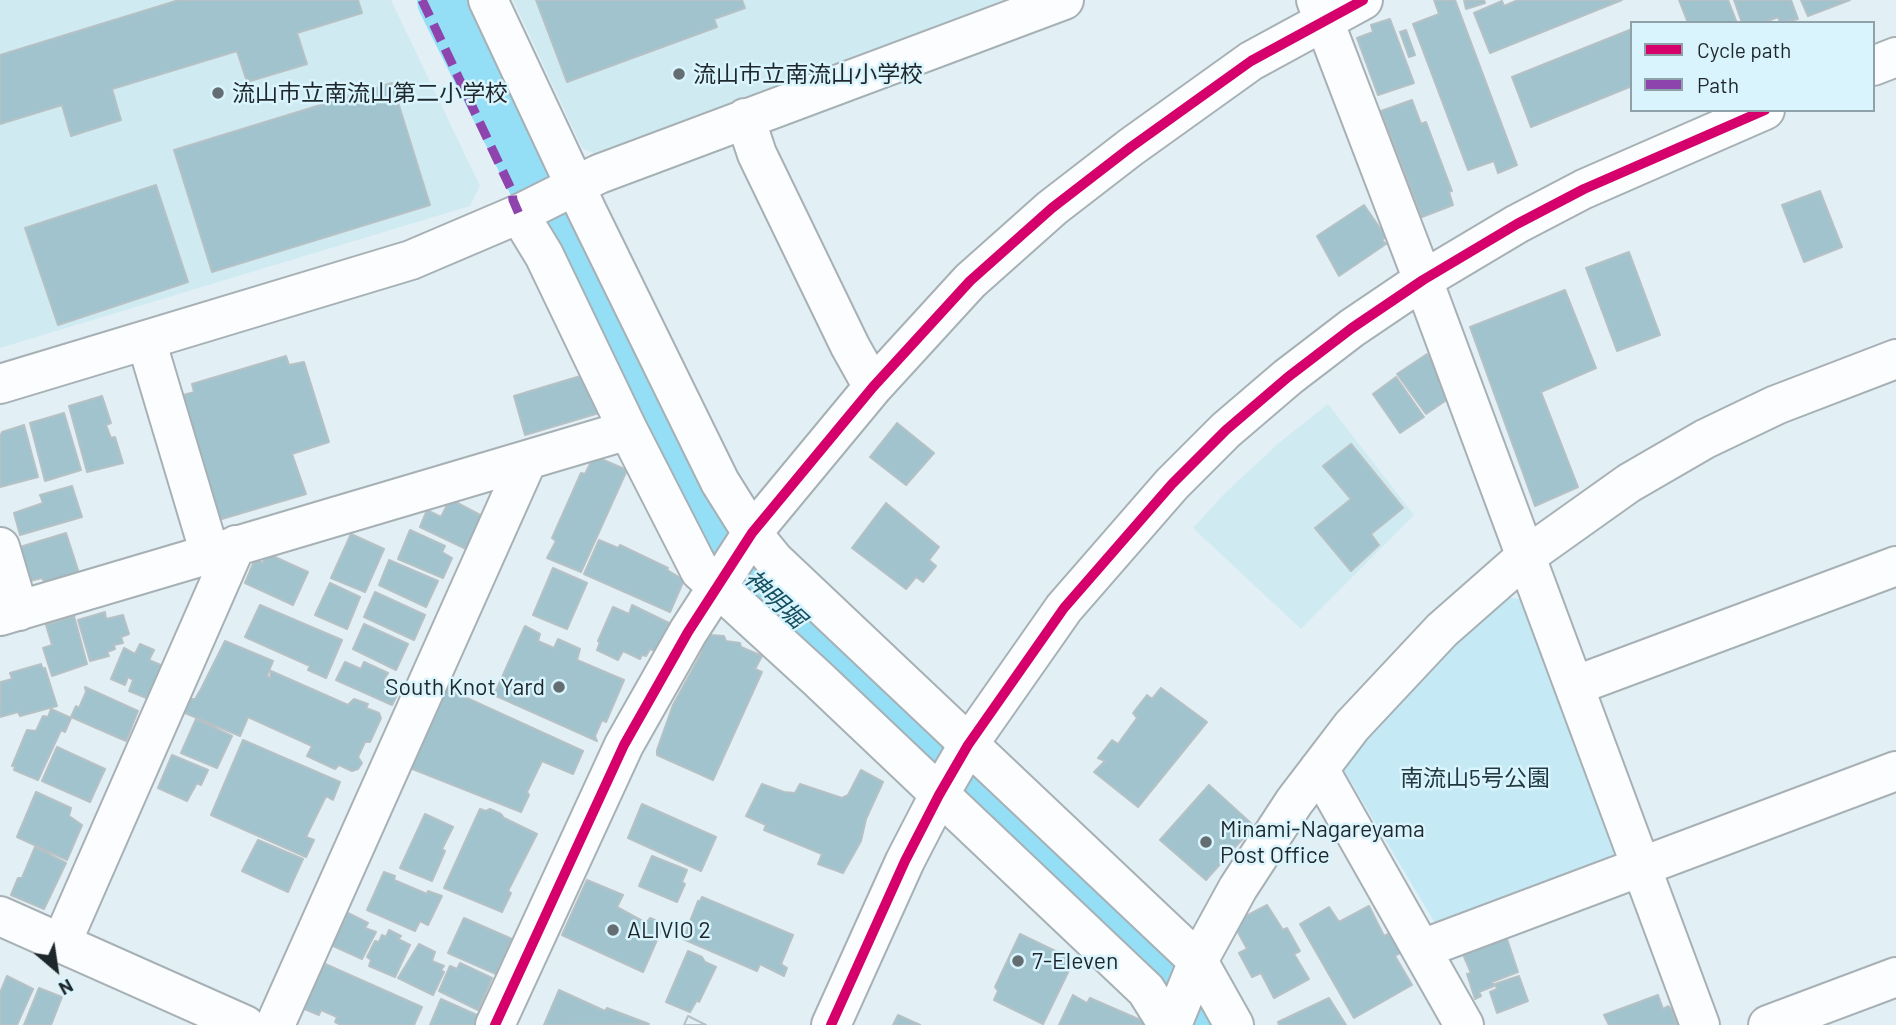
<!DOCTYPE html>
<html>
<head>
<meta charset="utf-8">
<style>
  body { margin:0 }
  #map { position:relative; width:1896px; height:1025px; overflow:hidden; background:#e2f0f5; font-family:Barlow,sans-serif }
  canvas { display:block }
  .legend { position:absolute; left:1630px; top:21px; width:245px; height:91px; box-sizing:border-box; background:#daf4fd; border:2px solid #8fa2a9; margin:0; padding:9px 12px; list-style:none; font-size:21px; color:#1e272b }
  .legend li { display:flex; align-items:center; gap:14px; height:35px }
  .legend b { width:35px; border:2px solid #8fa2a9 }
  .north { position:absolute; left:21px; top:934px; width:70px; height:70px; -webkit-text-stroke:5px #daf4fd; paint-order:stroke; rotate:151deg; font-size:19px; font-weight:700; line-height:28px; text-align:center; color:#1e272b }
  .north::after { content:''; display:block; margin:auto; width:24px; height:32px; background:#1e272b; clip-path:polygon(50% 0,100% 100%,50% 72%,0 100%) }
</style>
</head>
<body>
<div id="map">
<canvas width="1896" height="1025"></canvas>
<ul class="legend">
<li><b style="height:9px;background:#d6006c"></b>Cycle path</li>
<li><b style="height:9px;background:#8e44ad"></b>Path</li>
</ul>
<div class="north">N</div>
</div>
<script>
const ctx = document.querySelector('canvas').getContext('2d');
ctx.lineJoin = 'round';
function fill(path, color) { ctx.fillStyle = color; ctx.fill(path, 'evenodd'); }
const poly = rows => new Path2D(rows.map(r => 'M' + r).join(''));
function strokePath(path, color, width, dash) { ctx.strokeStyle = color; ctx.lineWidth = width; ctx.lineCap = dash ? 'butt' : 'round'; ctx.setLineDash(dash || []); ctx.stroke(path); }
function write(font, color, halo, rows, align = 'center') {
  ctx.font = font + ' Barlow,"Noto Sans JP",sans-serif'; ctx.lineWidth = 5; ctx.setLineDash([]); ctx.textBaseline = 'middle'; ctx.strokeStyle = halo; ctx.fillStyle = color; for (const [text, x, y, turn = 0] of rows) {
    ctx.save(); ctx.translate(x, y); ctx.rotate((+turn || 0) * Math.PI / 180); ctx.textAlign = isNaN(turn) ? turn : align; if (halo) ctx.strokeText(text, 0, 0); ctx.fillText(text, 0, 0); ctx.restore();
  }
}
fill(poly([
  [0,0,391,0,480,186,470,206,0,348],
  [513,0,1005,0,597,155,582,148],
  [1328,404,1414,515,1301,629,1193,528,1226,492,1280,442]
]), '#d0eaf2');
fill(poly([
  [1495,595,1524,600,1620,861,1439,930,1339,762]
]), '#c5eaf6');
strokePath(poly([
  [446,0,718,546,815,640,1160,959,1200,1025]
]), '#94def6', 58);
const building = poly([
  [179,0,358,0,362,13,297,33,307,64,247,82,237,51,112,89,121,120,71,136,62,105,0,124,0,55,179,0],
  [536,0,742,0,745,8,714,19,717,27,567,82,536,0],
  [1434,0,1455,0,1517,165,1498,173,1494,161,1468,170,1413,24,1439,14,1434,0],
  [1464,0,1484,0,1485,3,1466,9,1464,0],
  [1518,0,1622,0,1490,53,1474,13,1502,1,1504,6,1518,0],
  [1679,0,1728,0,1737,23,1688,23,1679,0],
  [1734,0,1791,0,1798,19,1780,23,1778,17,1763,23,1742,23,1734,0],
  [1801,0,1850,0,1808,16,1801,0],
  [1390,19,1414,83,1378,95,1357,38,1373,32,1371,25,1390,19],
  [1632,29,1632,86,1531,127,1512,77,1632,29],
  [1406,30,1415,55,1409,57,1400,32,1406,30],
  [392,83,430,205,212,272,174,150,392,83],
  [1412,100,1421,124,1426,122,1452,191,1449,192,1453,205,1422,217,1381,111,1412,100],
  [156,185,188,282,58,325,25,228,156,185],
  [1820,191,1842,247,1804,262,1782,205,1820,191],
  [1364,205,1386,237,1382,240,1386,244,1339,276,1317,236,1364,205],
  [1629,252,1660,335,1617,351,1586,268,1629,252],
  [1565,290,1596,368,1541,392,1578,487,1535,506,1470,327,1565,290],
  [1427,354,1454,395,1426,414,1397,374,1427,354],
  [286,356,289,365,304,362,329,442,292,454,306,494,215,521,173,398,194,392,192,384,286,356],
  [587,374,599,413,525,435,514,396,587,374],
  [1396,377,1424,417,1400,433,1373,394,1396,377],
  [102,396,111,423,106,425,111,438,115,437,123,463,87,472,69,406,102,396],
  [64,413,81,470,45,481,30,423,64,413],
  [897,423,934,453,906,485,870,457,897,423],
  [24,425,38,477,0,487,0,437,2,432,24,425],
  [1351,444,1403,508,1371,534,1379,545,1351,571,1315,528,1351,499,1323,466,1351,444],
  [594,456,627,470,581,572,547,558,556,541,552,538,581,473,585,474,594,456],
  [72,486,82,517,20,535,14,513,43,503,40,495,72,486],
  [450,499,482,516,466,549,420,527,427,510,441,517,450,499],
  [886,503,939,547,929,560,936,566,923,582,916,577,906,589,852,548,886,503],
  [410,530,445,546,442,552,452,558,443,578,398,559,410,530],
  [66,533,80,576,46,585,42,578,30,581,20,547,66,533],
  [351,534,384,549,365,592,331,578,351,534],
  [599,540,618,548,620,545,668,568,667,570,684,580,670,612,584,574,599,540],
  [266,553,308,572,293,605,245,583,255,559,263,563,266,553],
  [389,560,438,581,426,607,379,585,389,560],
  [553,568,587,583,567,629,533,615,553,568],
  [330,583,360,597,347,629,315,615,330,583],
  [375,592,425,615,414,640,364,617,375,592],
  [260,605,342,640,326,678,308,670,310,666,245,637,260,605],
  [632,605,669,623,657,652,650,649,646,656,642,655,640,659,623,651,618,660,597,650,600,642,598,641,613,607,629,614,632,605],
  [105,612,106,619,123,615,129,634,121,637,123,643,114,645,115,649,107,652,109,656,90,661,78,620,105,612],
  [74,616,87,664,52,676,43,648,52,645,46,625,74,616],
  [364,624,408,644,396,670,353,649,364,624],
  [525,626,540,634,538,641,554,648,558,639,580,649,577,660,624,680,606,722,602,720,595,736,597,741,494,695,525,626],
  [710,635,724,636,726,641,740,643,741,647,762,656,755,669,762,672,713,780,657,755,657,750,673,705,702,652,700,646,710,635],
  [225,641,273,661,267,676,270,678,271,671,348,705,354,699,368,704,366,708,379,713,381,718,370,742,365,742,358,757,362,763,358,769,352,771,339,765,335,769,307,756,312,746,248,717,240,736,185,713,190,699,195,699,201,689,225,641],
  [140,644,154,650,149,660,163,666,149,699,129,691,133,680,128,677,125,685,111,679,124,648,135,654,140,644],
  [345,662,361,669,364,662,388,673,383,681,401,687,392,705,336,680,345,662],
  [41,664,43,669,45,668,57,706,20,716,18,712,0,717,1,682,12,679,10,673,41,664],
  [85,687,138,711,126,741,71,717,76,706,79,708,86,692,85,687],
  [445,688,583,751,573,774,542,761,527,792,529,795,521,812,410,768,445,688],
  [1161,688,1207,722,1138,807,1094,772,1105,761,1098,758,1112,740,1118,744,1137,718,1133,713,1147,695,1152,699,1161,688],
  [51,709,71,718,65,732,61,730,38,780,14,770,15,766,12,766,27,730,36,731,43,716,48,717,51,709],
  [196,719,232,736,217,768,181,753,196,719],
  [243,740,340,782,333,800,326,796,306,837,314,840,306,857,211,815,243,740],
  [57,747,105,769,90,802,42,781,57,747],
  [172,755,208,770,201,785,197,783,187,801,158,788,172,755],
  [861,770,883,782,866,819,861,841,843,873,818,864,822,854,764,830,766,825,746,816,762,784,784,792,795,793,800,784,842,798,848,795,861,770],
  [1209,785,1254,826,1206,880,1160,840,1209,785],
  [36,792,71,808,69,816,82,825,67,860,17,837,36,792],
  [642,804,716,837,701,871,628,838,642,804],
  [480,809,486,811,490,809,501,814,504,818,537,834,508,891,511,893,502,912,444,888,480,809],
  [425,814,453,827,442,849,445,851,432,881,400,868,425,814],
  [258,840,303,859,288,892,242,871,258,840],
  [35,847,66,863,44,909,11,895,18,878,22,878,35,847],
  [652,856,687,870,682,882,685,884,677,902,639,886,652,856],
  [384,872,395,876,394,880,427,894,428,891,442,896,428,925,420,921,415,931,367,910,384,872],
  [587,880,623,895,617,907,646,923,650,918,664,924,643,972,562,935,587,880],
  [702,897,793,935,781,964,787,968,784,976,760,964,757,971,683,939,698,901,700,901,702,897],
  [1267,905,1283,930,1287,928,1300,951,1294,954,1309,979,1274,998,1261,973,1252,977,1239,953,1247,949,1233,923,1267,905],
  [1369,906,1384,936,1392,932,1404,951,1395,956,1412,985,1354,1018,1300,924,1329,907,1339,922,1369,906],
  [348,913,368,923,365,928,376,932,362,959,331,945,345,920,345,915,348,913],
  [464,918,512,939,496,974,448,953,464,918],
  [389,930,401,936,398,939,410,945,395,977,369,966,371,960,367,957,375,941,379,942,382,935,386,937,389,930],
  [1020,934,1074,960,1043,1024,994,1000,998,991,995,987,1020,934],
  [1506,936,1518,972,1492,982,1494,986,1479,992,1481,996,1475,999,1467,974,1471,973,1462,952,1506,936],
  [419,944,435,952,432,961,444,966,441,970,444,972,433,995,398,978,419,944],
  [688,951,702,957,705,962,716,967,699,1002,697,1000,690,1012,666,1002,688,951],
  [323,963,422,1007,414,1025,341,1025,335,1022,337,1017,321,1010,319,1015,302,1008,323,963],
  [460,963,492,978,478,1010,439,991,450,966,457,969,460,963],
  [7,976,33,989,17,1025,0,1025,0,993,7,976],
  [1519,976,1528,1001,1497,1013,1490,992,1497,989,1495,984,1519,976],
  [39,988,62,997,51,1025,24,1025,39,988],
  [559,990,605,1011,607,1008,649,1024,544,1025,559,990],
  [1073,995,1087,1003,1090,998,1145,1022,1144,1025,1059,1025,1073,995],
  [1658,995,1663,1009,1668,1006,1672,1010,1677,1025,1609,1025,1604,1015,1658,995],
  [1329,998,1346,1025,1279,1025,1278,1022,1329,998],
  [441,999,479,1016,475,1025,430,1025,441,999],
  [898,1015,920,1025,893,1025,898,1015],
  [688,1016,706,1025,684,1025,688,1016],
  [688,1016,706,1025,684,1025,688,1016]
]);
fill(building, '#a0c3cd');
strokePath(building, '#b5c1c5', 2);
const minor = poly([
  [488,0,587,211,720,482,752,533,774,560,1198,961,1234,1025],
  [1316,0,1423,280,1700,1025],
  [1873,66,1896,57],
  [745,118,757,154,850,346,873,387],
  [519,214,544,255,628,430,700,571,817,678,1146,990,1168,1025],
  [146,340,210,554],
  [0,384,411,260,519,214,599,174,1064,0],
  [0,547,19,611],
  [0,616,628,430],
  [1574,686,1896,566],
  [1319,769,1464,1025],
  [0,916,245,1025],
  [61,944,236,545],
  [1422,949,1896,771],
  [275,1025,527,461],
  [495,1025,624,745,688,632,752,533,873,387,970,281,1052,208,1131,147,1251,61,1363,0],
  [831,1025,905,861,939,795,968,745,1064,608,1172,484,1226,430,1288,377,1352,328,1423,280,1517,224,1584,189,1765,110],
  [1172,1025,1198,961,1238,888,1294,802,1352,726,1442,630,1525,557,1629,483,1705,439,1776,405,1896,359],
  [1768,1025,1896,977]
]);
strokePath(minor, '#a7b1b5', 42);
strokePath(minor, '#fbfdfe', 38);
strokePath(poly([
  [422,0,512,191,513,200,519,214]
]), '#8e44ad', 9, [18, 9]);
strokePath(poly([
  [495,1025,624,745,688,632,752,533,873,387,970,281,1052,208,1131,147,1251,61,1363,0],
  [831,1025,905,861,939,795,968,745,1064,608,1172,484,1226,430,1288,377,1352,328,1423,280,1517,224,1584,189,1765,110]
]), '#d6006c', 10);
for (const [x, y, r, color] of [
  [679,74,7,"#636d72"],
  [218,93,7,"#636d72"],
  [559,687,7,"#636d72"],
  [1206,842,7,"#636d72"],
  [613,930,7,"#636d72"],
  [1018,961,7,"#636d72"]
]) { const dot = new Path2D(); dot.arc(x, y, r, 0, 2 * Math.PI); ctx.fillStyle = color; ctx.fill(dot); strokePath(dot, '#daf4fd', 2.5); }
write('23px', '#1e272b', '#daf4fd', [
  ["流山市立南流山小学校",693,74],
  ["流山市立南流山第二小学校",232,93],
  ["South Knot Yard",545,687,"right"],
  ["Minami-Nagareyama",1220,829],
  ["Post Office",1220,855],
  ["ALIVIO 2",627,930],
  ["7-Eleven",1032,961]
], 'left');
write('23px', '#223940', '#daf4fd', [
  ["南流山5号公園",1475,778]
]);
write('italic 24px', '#155060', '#daf4fd', [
  ["神明堀",775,599,43]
]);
</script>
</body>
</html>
